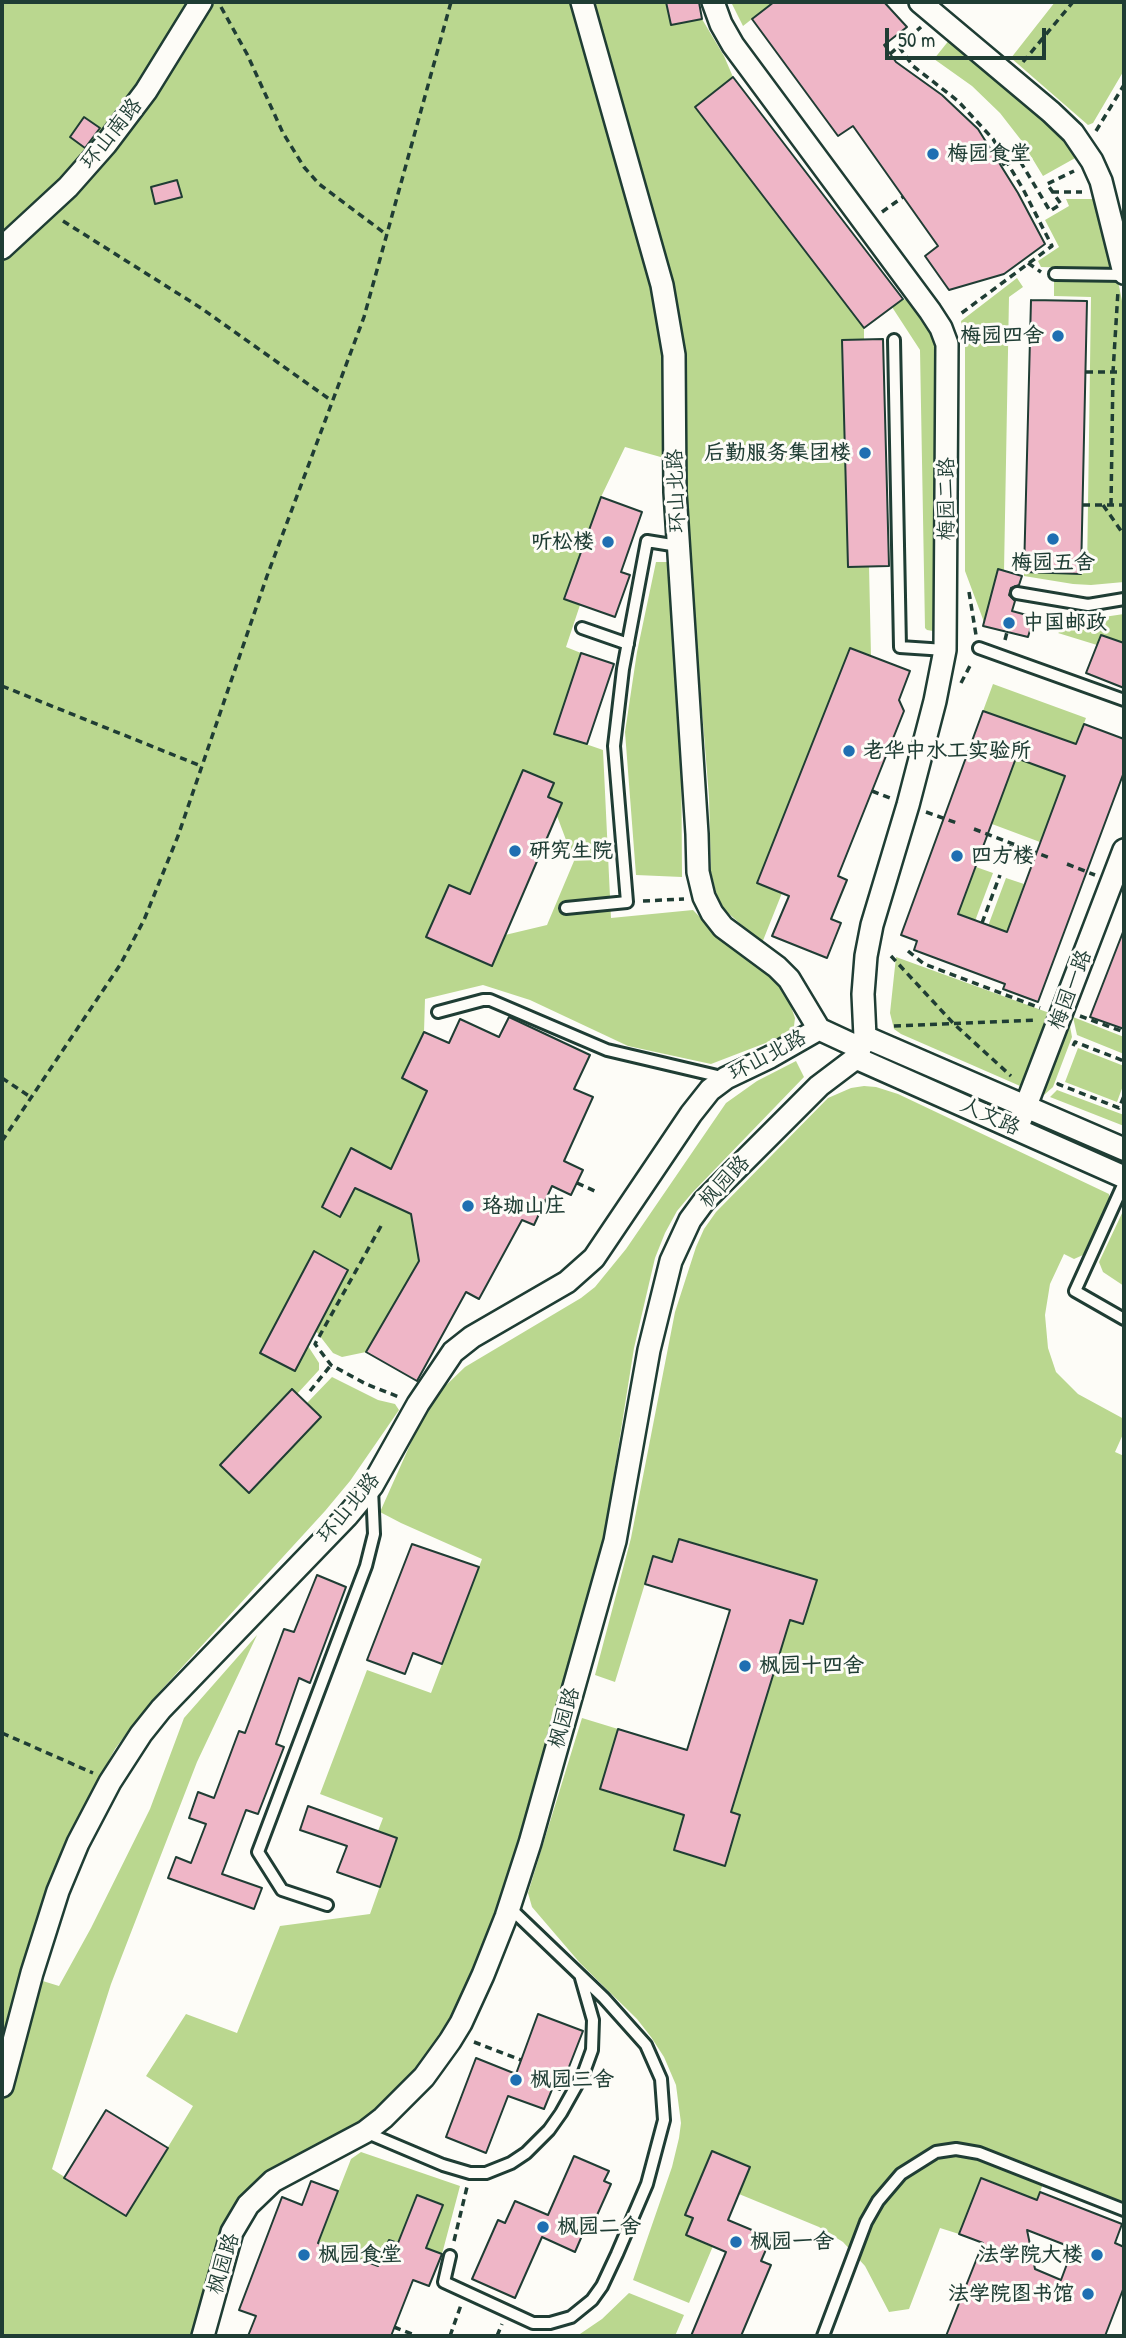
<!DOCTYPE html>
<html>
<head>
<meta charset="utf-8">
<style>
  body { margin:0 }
  #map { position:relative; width:1126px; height:2338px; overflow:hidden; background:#fdfcf7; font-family:"Patrick Hand",sans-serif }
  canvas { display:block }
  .frame { position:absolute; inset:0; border:4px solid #1f3d34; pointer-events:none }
  .scale { position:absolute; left:885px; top:28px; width:161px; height:32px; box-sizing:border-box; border:4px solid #1f3d34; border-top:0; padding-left:9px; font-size:21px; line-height:24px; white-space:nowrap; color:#1f3d34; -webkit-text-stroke:5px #fdfcf7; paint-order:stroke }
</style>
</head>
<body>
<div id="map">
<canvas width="1126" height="2338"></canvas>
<div class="frame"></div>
<div class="scale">50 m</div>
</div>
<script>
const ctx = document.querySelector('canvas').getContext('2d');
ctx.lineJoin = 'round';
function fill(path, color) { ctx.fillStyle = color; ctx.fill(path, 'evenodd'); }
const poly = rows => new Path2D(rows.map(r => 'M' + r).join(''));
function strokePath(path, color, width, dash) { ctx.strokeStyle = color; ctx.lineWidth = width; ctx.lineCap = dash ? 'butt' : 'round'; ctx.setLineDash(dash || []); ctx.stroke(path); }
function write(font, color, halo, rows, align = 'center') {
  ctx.font = font + ' "Patrick Hand","LXGW WenKai TC",sans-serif'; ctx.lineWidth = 6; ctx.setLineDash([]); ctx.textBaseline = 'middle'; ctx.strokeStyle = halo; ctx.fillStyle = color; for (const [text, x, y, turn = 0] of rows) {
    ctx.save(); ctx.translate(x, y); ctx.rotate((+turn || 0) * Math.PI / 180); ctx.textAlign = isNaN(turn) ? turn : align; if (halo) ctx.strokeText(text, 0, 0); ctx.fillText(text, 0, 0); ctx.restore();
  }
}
fill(poly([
  [2,2,666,2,671,25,702,19,724,56,733,77,695,107,864,328,864,340,842,341,848,567,869,566,871,656,850,648,757,883,782,893,762,943,727,912,718,900,711,872,709,797,682,463,625,447,601,497,565,599,580,605,566,647,581,653,554,733,603,750,611,918,693,910,725,943,759,965,778,979,788,998,795,1018,794,1026,789,1034,711,1064,628,1046,530,1000,483,985,425,999,424,1032,402,1078,427,1091,377,1198,411,1214,419,1261,366,1352,342,1357,333,1353,316,1331,348,1270,315,1252,308,1346,319,1363,319,1370,297,1394,291,1389,220,1465,249,1493,321,1417,307,1403,332,1377,378,1400,395,1404,399,1410,350,1481,325,1511,153,1699,132,1726,115,1749,66,1839,47,1886,20,1974,59,1986,91,1928,150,1809,184,1718,257,1635,197,1762,111,1984,52,2169,126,2216,193,2106,146,2076,186,2014,237,2033,280,1926,370,1914,397,1838,378,1831,383,1818,320,1794,367,1670,431,1693,482,1559,401,1523,380,1512,422,1418,438,1393,465,1367,581,1298,595,1287,626,1249,726,1103,757,1081,796,1061,804,1077,692,1193,677,1211,665,1233,655,1258,634,1348,604,1537,520,1837,475,1973,453,2018,429,2055,403,2089,358,2128,285,2164,206,2290,192,2336,2,2336],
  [523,771,548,797,562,803,557,816,574,861,547,925,505,935,492,966,426,937,449,886,470,894],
  [351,1148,370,1159,340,1216,322,1206],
  [731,2,770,2,771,4,743,26],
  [1055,2,1124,2,1123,72,1093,123,1088,125,1011,58],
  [950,39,1061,133,1077,157,1043,176,1021,140,1000,113,972,86,934,59],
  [1066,199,1101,199,1117,269,1041,267,1038,261,1059,247,1045,220,1069,206],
  [1017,278,1023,287,1009,297,1004,571,998,570,984,622,965,571,965,344,961,321],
  [1054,279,1118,281,1124,311,1124,582,1091,585,1073,584,1024,576,1024,572,1087,573,1091,297,1054,296],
  [903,299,910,301,934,337,936,627,933,631,927,630,925,628,920,350,892,307],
  [656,562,670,562,681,718,682,877,636,875,625,732,637,652],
  [1124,614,1124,643,1101,635,1097,645,1058,633,1070,622],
  [993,684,1086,718,1076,744,983,711],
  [1016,758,1065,776,1040,842,992,824],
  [976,867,993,873,975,921,958,914],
  [1006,878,1024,884,1007,932,988,926],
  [896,957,1055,1015,1027,1089,901,1034,894,1029,890,1013],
  [1068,1015,1072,1037,1053,1087,1044,1095,1039,1093],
  [1073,1017,1124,1037,1124,1054,1077,1035],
  [1078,1048,1124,1066,1124,1083,1117,1102,1065,1082],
  [864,1086,876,1087,898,1094,1109,1194,1109,1199,1083,1255,1074,1259,1064,1254,1050,1284,1045,1315,1048,1348,1056,1372,1078,1394,1124,1419,1124,1432,1115,1452,1124,1456,1124,2203,1047,2173,1037,2200,981,2178,959,2234,940,2228,909,2309,889,2312,865,2266,843,2242,819,2227,739,2194,750,2167,712,2151,685,2215,693,2218,686,2235,713,2246,689,2303,633,2280,672,2167,679,2138,681,2123,676,2085,664,2057,651,2037,637,2019,580,1963,532,1907,528,1893,582,1718,618,1729,600,1789,684,1815,674,1850,725,1866,740,1815,731,1812,790,1620,803,1624,816,1580,679,1539,672,1562,653,1557,615,1682,595,1675,631,1538,675,1312,696,1247,704,1229,716,1212,828,1098,851,1088],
  [1057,1090,1124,1115,1124,1126,1050,1097],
  [1124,1209,1124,1286,1103,1272,1099,1262],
  [361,2152,460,2186,442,2254,426,2248,443,2205,417,2195,398,2243,389,2240,378,2266,318,2243,351,2159],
  [629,2293,684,2315,675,2336,577,2336,602,2319]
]), '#bad78f');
const building = poly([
  [666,2,699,2,702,19,671,25,666,2],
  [774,2,884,2,907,27,884,45,896,62,942,95,978,129,1018,193,1045,244,1004,274,949,290,925,256,938,246,853,126,838,136,752,19,774,2],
  [733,77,903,299,864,328,695,107,733,77],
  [84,117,100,128,85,148,70,137,84,117],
  [177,180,182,197,155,204,151,187,177,180],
  [1031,300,1087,301,1081,574,1024,572,1031,300],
  [883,339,889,566,848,567,842,340,883,339],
  [601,497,642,512,621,572,630,575,615,617,564,599,601,497],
  [998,569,1022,576,1019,585,1011,588,1009,595,1015,601,1012,611,1034,617,1028,637,983,626,998,569],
  [1101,635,1124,643,1124,688,1086,673,1101,635],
  [850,648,910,671,899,700,904,711,838,876,847,880,831,919,841,923,827,958,772,936,789,896,757,883,850,648],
  [581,653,614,664,587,744,554,734,581,653],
  [983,711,1076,744,1084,724,1124,739,1124,772,1038,1002,1003,989,1005,984,914,950,917,941,901,935,983,711],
  [1016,758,1065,776,1007,932,958,914,1016,758],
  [523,770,554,783,548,797,562,803,492,966,426,937,449,885,470,894,523,770],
  [1123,932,1124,932,1124,1029,1090,1017,1123,932],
  [509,1017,590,1055,574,1089,593,1097,564,1161,583,1170,571,1195,552,1186,534,1225,522,1220,479,1299,466,1292,417,1381,366,1352,419,1261,411,1214,355,1188,340,1217,322,1207,351,1148,391,1169,427,1091,402,1078,424,1032,449,1043,460,1019,499,1037,509,1017],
  [314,1251,348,1270,295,1371,260,1353,314,1251],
  [292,1389,321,1417,249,1493,220,1465,292,1389],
  [679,1539,817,1580,803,1624,790,1620,731,1812,740,1815,725,1866,674,1850,684,1815,600,1789,618,1729,687,1750,730,1610,645,1584,653,1556,672,1562,679,1539],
  [412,1544,479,1567,442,1664,413,1653,405,1674,367,1660,412,1544],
  [317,1575,346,1587,310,1683,299,1678,276,1744,284,1747,258,1814,246,1810,222,1874,262,1888,254,1909,168,1878,176,1857,191,1863,206,1824,189,1818,198,1792,214,1798,239,1731,245,1733,284,1629,294,1632,317,1575],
  [308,1806,397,1838,380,1887,337,1872,347,1846,300,1830,308,1806],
  [538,2014,583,2031,560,2090,553,2087,544,2109,508,2096,486,2153,446,2137,476,2058,516,2074,538,2014],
  [106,2110,168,2148,126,2216,64,2178,106,2110],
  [712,2151,750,2167,728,2220,771,2238,761,2261,771,2265,741,2336,691,2336,726,2252,686,2235,693,2218,685,2215,712,2151],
  [574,2156,609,2171,604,2181,611,2184,589,2233,584,2231,575,2252,542,2237,515,2298,472,2279,498,2220,505,2223,515,2201,548,2215,574,2156],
  [981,2178,1037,2200,1040,2192,1122,2224,1115,2243,1124,2247,1124,2287,1105,2336,946,2336,983,2243,959,2234,981,2178],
  [1027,2230,1073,2248,1061,2280,1035,2269,1027,2230],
  [311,2181,338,2191,318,2243,378,2266,389,2240,398,2243,417,2195,443,2205,426,2248,442,2254,429,2286,413,2280,391,2336,248,2336,256,2316,239,2310,282,2197,302,2205,311,2181]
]);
fill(building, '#efb6c7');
strokePath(building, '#1f3d34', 2);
const service = poly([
  [1055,274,1124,275],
  [894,340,900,647,945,650],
  [1017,593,1088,605,1124,599],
  [582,628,628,644],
  [979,648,1124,700],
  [566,908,627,902,614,746,623,669,647,541,678,546],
  [438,1012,483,1000,490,1000,607,1050,726,1078],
  [1124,1183,1075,1291,1124,1319],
  [327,1905,282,1890,258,1852,366,1566,374,1534,372,1489],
  [365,2132,443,2165,470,2173,486,2173,511,2163,526,2153,549,2130,561,2113,584,2072,592,2050,593,2020,581,1978],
  [450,2256,444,2282,533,2323,550,2323,571,2317,592,2300,602,2286,617,2254,647,2184,664,2120,661,2079,646,2045,604,1998,509,1907],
  [823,2336,866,2222,878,2201,901,2174,936,2152,956,2149,979,2153,1124,2210]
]);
const minor = poly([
  [582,2,662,285,674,355,675,492,697,834,698,872,704,897,712,913,723,927,777,967,789,979,819,1029,860,1048],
  [920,2,1051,112,1073,133,1092,161,1101,181,1124,273],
  [2,248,68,187,106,144,146,91,201,2],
  [865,1037,1124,1149],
  [856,1058,1124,1177],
  [1017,1129,1124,850],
  [2,2086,32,1973,58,1891,78,1843,110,1782,141,1734,161,1709,347,1516,372,1486,418,1404,453,1352,472,1337,567,1282,594,1258,691,1114,710,1090,726,1078,770,1057,819,1029],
  [203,2336,232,2232,248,2205,273,2181,365,2132,383,2118,424,2077,450,2041,461,2023,483,1975,506,1917,530,1843,615,1541,649,1350,671,1261,690,1220,704,1201,819,1086,856,1058,865,1037,863,994,866,956,872,925,908,805,935,701,945,650,947,344,941,328,930,311,733,45,721,24,713,2]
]);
strokePath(service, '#1f3d34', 16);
strokePath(minor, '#1f3d34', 26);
strokePath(poly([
  [221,7,247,54,283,133,304,167,319,184,387,235],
  [899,47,913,66,958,101,993,139,1023,189,1052,246,959,315],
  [890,54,921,27],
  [1023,62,1073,2],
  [1096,131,1124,85],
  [1002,165,1017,156,1050,211,1061,204,1047,184,1074,171],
  [1052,192,1082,192],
  [882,212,903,197],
  [63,221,201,308,332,401],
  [1028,263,1041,272],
  [1086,372,1124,372],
  [1083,505,1124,505],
  [1103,505,1124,535],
  [1111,505,1113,372,1118,291],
  [969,592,976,635],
  [1005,640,1007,632],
  [961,683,972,662],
  [2,686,201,766],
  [872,791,890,798],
  [926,812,957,823],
  [974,829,1050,858],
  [1004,863,1012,844],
  [1067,864,1095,875],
  [643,901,684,899],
  [982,923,1000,875],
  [908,951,924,964,1040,1008],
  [891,956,953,1023,1011,1076],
  [1080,1016,1124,1032],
  [894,1026,1036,1020],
  [1073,1046,1075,1042,1124,1061],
  [2,1078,29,1096],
  [1059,1083,1058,1084,1119,1108,1124,1096],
  [2,1141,120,965,144,920,178,836,267,576,364,317,451,2],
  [577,1183,597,1192],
  [381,1226,315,1344,331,1365,366,1384,399,1397],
  [310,1391,331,1365],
  [2,1733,93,1773],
  [474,2042,521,2060],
  [454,2241,467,2187],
  [394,2327,417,2336],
  [450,2336,461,2305],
  [497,2336,502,2324]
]), '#1f3d34', 3.5, [7, 5]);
strokePath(service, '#fdfcf7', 10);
strokePath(minor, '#fdfcf7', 21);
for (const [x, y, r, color] of [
  [933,154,7,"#1f6fb2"],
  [1058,336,7,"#1f6fb2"],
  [865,453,7,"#1f6fb2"],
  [1053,539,7,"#1f6fb2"],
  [608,542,7,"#1f6fb2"],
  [1009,623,7,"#1f6fb2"],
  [849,751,7,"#1f6fb2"],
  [515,851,7,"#1f6fb2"],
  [957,856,7,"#1f6fb2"],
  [468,1206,7,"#1f6fb2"],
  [745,1666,7,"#1f6fb2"],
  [516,2080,7,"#1f6fb2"],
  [543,2227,7,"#1f6fb2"],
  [736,2242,7,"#1f6fb2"],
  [304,2255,7,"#1f6fb2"],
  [1097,2255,7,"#1f6fb2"],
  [1088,2294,7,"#1f6fb2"]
]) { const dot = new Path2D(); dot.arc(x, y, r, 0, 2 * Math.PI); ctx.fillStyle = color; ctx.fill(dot); strokePath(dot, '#fdfcf7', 2.5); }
write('21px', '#1f3d34', '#fdfcf7', [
  ["环山南路",112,134,-51],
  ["环山北路",677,491,-92],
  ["梅园二路",947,499,-90],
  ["梅园一路",1071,990,-69],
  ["环山北路",768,1056,-28],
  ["人文路",990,1117,24],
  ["枫园路",725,1182,-47],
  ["环山北路",349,1508,-50],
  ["枫园路",565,1718,-74],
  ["枫园路",224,2264,-73]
]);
write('bold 21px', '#1f3d34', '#fdfcf7', [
  ["梅园食堂",947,154],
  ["梅园四舍",1044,336,"right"],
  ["后勤服务集团楼",851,453,"right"],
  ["听松楼",594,542,"right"],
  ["梅园五舍",1053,563,"center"],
  ["中国邮政",1023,623],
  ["老华中水工实验所",863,751],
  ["研究生院",529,851],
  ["四方楼",971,856],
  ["珞珈山庄",482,1206],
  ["枫园十四舍",759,1666],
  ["枫园三舍",530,2080],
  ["枫园二舍",557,2227],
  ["枫园一舍",750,2242],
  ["枫园食堂",318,2255],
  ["法学院大楼",1083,2255,"right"],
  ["法学院图书馆",1074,2294,"right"]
], 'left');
</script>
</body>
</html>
